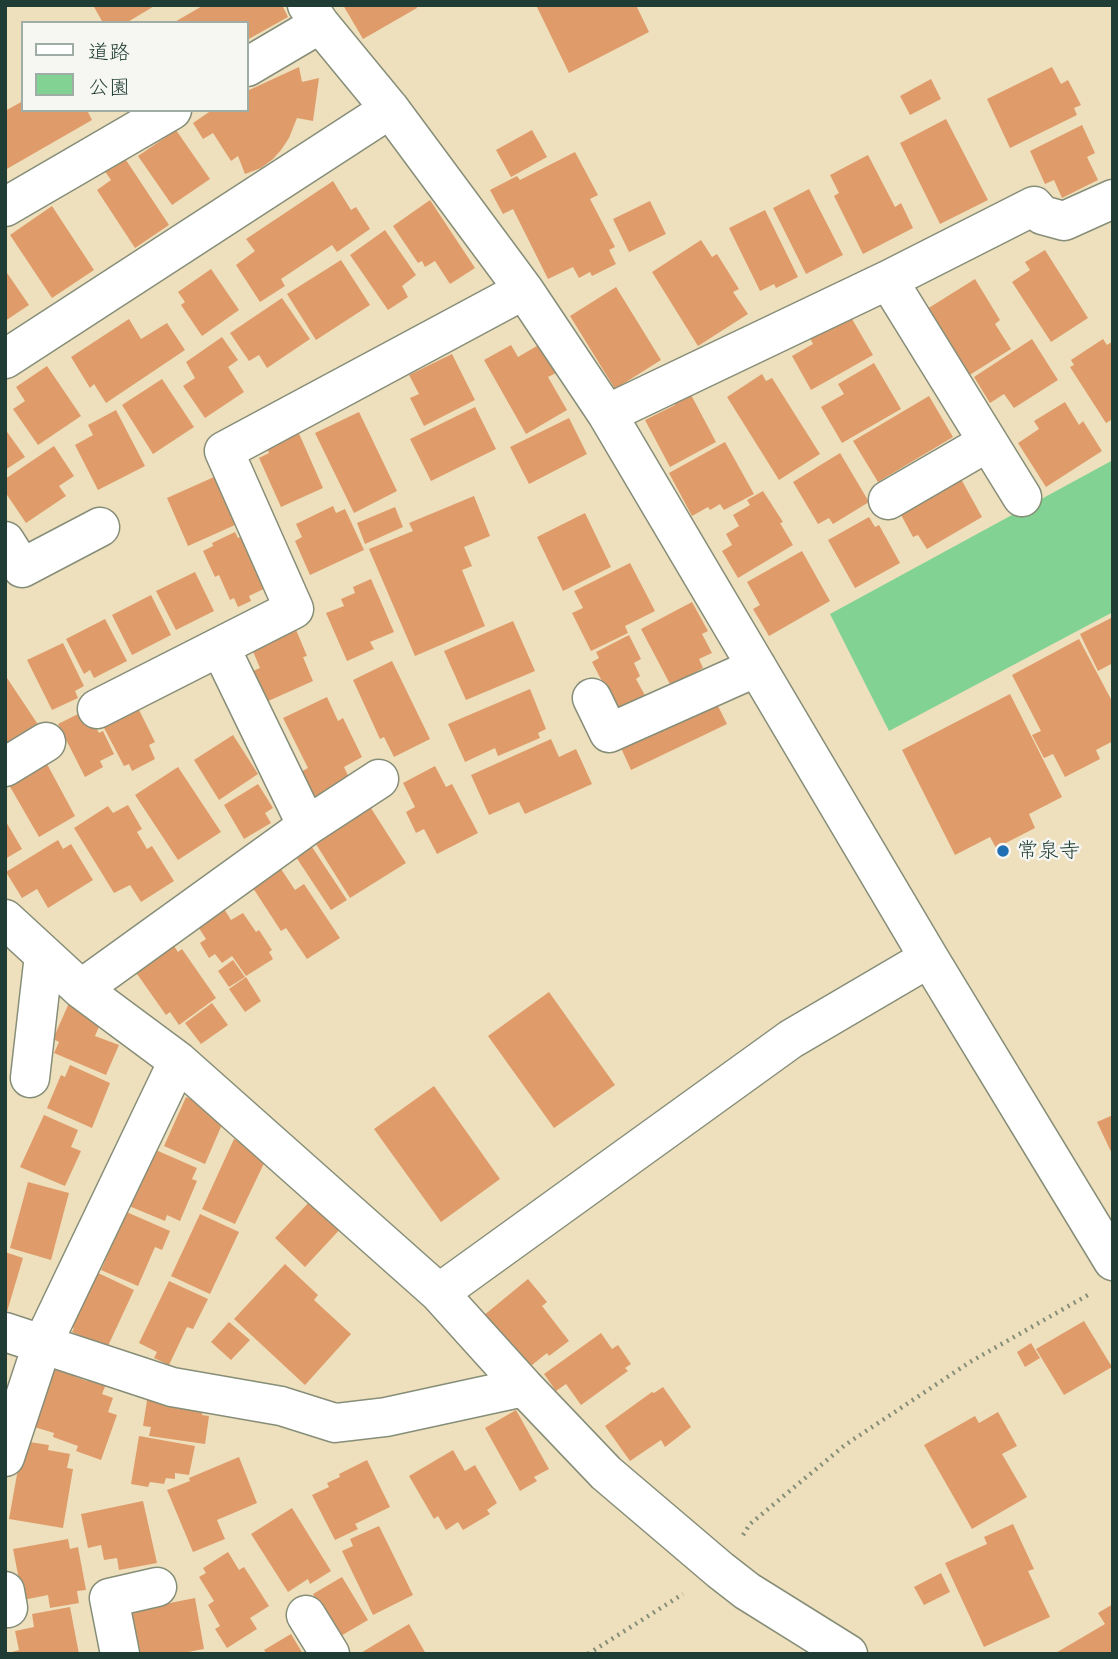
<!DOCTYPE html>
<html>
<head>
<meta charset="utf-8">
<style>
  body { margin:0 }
  #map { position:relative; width:1118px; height:1659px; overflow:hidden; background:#eedfbd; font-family:"Comic Neue","Klee One",sans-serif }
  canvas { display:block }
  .frame { position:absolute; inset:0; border:7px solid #1f3d34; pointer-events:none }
  .legend { position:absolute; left:21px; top:21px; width:228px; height:91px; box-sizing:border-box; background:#f6f6f2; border:2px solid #a0aca6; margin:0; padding:9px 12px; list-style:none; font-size:21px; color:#1f3d34 }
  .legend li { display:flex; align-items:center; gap:14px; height:35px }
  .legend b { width:35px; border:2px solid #a0aca6 }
</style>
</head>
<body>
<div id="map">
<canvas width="1118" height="1659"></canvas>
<div class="frame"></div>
<ul class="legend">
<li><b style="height:9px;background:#fff"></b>道路</li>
<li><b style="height:19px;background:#82d393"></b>公園</li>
</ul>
</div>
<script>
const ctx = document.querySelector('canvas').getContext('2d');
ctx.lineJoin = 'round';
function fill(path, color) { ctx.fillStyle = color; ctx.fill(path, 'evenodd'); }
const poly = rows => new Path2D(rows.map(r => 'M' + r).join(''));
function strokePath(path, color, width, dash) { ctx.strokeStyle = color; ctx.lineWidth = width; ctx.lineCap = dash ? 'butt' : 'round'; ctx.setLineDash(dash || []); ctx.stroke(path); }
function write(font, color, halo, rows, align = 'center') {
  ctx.font = font + ' "Comic Neue","Klee One",sans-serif'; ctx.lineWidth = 5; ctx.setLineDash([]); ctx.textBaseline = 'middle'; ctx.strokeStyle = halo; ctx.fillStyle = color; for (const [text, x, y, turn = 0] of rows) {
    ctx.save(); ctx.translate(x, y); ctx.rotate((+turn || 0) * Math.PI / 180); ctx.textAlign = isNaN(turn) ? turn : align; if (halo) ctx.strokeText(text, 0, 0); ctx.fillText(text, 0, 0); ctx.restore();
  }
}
fill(poly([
  [1113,460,1113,612,889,731,830,614]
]), '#82d393');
fill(poly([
  [93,5,156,5,126,23,103,23],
  [204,5,282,5,288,17,247,40,247,23,173,23],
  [343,5,416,5,417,8,363,39],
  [536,5,636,5,649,32,569,73],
  [299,67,302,82,319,78,313,121,297,118,289,138,281,150,273,159,261,168,245,174,238,156,231,161,213,133,203,139,193,123,212,110,247,110,247,91],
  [1052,67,1061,84,1068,80,1081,105,1074,108,1077,115,1010,148,987,99],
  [931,79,941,99,910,115,900,96],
  [23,101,23,110,87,110,92,120,5,170,5,111],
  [946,119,988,200,940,224,900,143],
  [1082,125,1095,153,1087,157,1098,180,1062,198,1054,180,1045,184,1030,151],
  [176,130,210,179,172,205,138,156],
  [532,130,547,157,511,177,496,150],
  [575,152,598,195,590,199,615,247,609,250,616,264,592,276,590,272,579,278,573,267,548,279,513,209,503,214,490,190,517,176,520,180],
  [868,155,895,207,901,203,913,228,863,254,834,196,839,193,830,175],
  [124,157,169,225,135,248,97,190,111,180,104,170],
  [333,181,351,210,356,207,370,229,337,252,332,245,281,279,285,286,260,302,236,265,255,251,246,239],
  [809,189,843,255,806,274,773,208],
  [430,200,475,268,450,284,435,261,425,267,422,261,418,263,393,226],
  [650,201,666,234,629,252,613,219],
  [52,206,94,270,52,298,10,235],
  [765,210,798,277,776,288,774,284,760,291,729,228],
  [385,230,416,275,402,286,408,297,388,310,350,255],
  [701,240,712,257,717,254,739,289,733,292,748,314,698,346,652,272],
  [1045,250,1088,318,1051,342,1012,282,1030,270,1025,262],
  [341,260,370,305,316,340,287,294],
  [211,269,239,310,202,336,181,305,185,302,178,292],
  [5,270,29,305,5,321],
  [975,279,1000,320,995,324,1011,349,968,376,927,309],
  [616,287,661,360,615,389,570,316],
  [282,298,310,339,267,368,259,355,249,361,230,333],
  [846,317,848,321,852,319,873,355,811,390,792,356,813,344,810,338],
  [129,319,141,339,167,323,185,350,106,403,94,384,90,388,71,357],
  [222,337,238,360,228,367,244,392,205,418,183,386,195,378,186,362],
  [1032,339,1058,380,1014,408,1004,394,990,403,974,377],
  [1103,339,1107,345,1113,341,1113,419,1106,423,1070,367,1074,365,1071,360],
  [542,343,558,372,548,377,567,410,526,434,484,360,511,345,518,357],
  [452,354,475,400,424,426,410,398,419,394,409,375],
  [874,363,901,409,842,443,821,407,844,394,838,384],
  [47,366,81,416,38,445,13,409,25,401,16,387],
  [762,374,766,381,772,378,820,454,779,480,727,397],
  [162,379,194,427,153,454,122,405],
  [689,391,716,442,670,467,645,420,675,405,672,400],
  [929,396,953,437,878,482,853,441],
  [1065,402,1079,425,1083,421,1102,451,1046,487,1018,443,1039,429,1034,421],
  [475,407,496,449,431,481,410,439],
  [116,410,145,466,98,490,75,445,93,435,88,425],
  [359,412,397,491,354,513,315,433],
  [569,418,587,454,529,484,510,447],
  [5,429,25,457,5,470],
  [297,429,323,488,281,507,259,458,269,453,265,444],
  [725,442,754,494,724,510,720,504,710,510,708,507,692,516,669,473],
  [54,446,74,476,59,486,66,496,26,523,5,492,5,479],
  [840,453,869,502,833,524,829,518,818,524,793,482],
  [214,477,235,525,188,546,167,498],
  [961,479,982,517,927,549,918,535,913,537,900,513],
  [763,491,783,522,780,523,793,545,738,578,722,551,732,545,726,534,739,526,733,515,750,505,747,500],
  [474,496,490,536,464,547,472,566,462,570,485,626,415,656,369,549,413,531,409,523],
  [333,506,336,513,345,509,364,550,310,575,295,541,302,537,296,524],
  [395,507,403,527,365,544,357,523],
  [585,513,611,567,563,591,537,537],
  [869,517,875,527,879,525,900,563,855,588,828,540],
  [235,532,238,538,248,533,272,585,249,596,251,601,238,607,234,598,230,600,219,575,215,577,203,551,213,546,212,543],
  [802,551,830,601,769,636,753,609,760,605,747,582],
  [630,563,655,611,625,626,628,633,591,651,572,613,583,608,574,591],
  [195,572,214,611,176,630,156,591],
  [371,579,394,632,370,642,374,649,347,661,326,613,344,606,341,599,355,593,353,587],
  [151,595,171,635,132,655,112,615],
  [692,602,708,631,702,634,712,653,699,659,703,668,671,686,641,629],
  [1113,617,1113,663,1098,671,1080,634],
  [105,619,127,661,94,678,90,670,84,674,66,639],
  [513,621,535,671,466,700,444,651],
  [294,625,307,656,303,657,313,681,266,702,253,671,260,668,252,649],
  [629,635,641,659,634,663,640,676,636,679,647,699,619,714,592,662,599,658,596,652],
  [1079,639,1113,703,1113,741,1096,750,1100,759,1065,777,1053,754,1044,758,1032,735,1041,731,1012,675],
  [63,643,84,686,75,691,78,698,52,710,27,660],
  [392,661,430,739,394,757,384,737,380,739,353,680],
  [5,675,39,726,5,749],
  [530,689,546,729,538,733,540,738,498,756,495,748,465,762,448,724],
  [1010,694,1062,797,1029,814,1035,828,996,848,990,837,955,855,902,750],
  [327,697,338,721,343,718,362,757,344,767,350,780,310,800,297,774,308,768,283,718],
  [134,700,155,742,149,745,155,759,132,771,129,764,124,766,103,726],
  [716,702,727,724,631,770,621,748],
  [86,710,99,733,103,731,114,754,100,761,103,767,85,777,58,724],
  [233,735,258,774,219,800,194,760],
  [551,739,559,757,576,749,592,784,525,814,519,802,489,815,471,775],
  [47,764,75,816,39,837,9,785],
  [435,766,446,787,452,784,478,833,437,854,424,829,416,833,406,812,415,807,403,783],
  [178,767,221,832,178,860,135,795],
  [258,784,273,808,265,813,271,823,244,839,224,805],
  [128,805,142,829,137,832,147,849,152,846,174,881,141,902,130,885,114,893,74,828,108,806,113,813],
  [369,805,406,863,350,898,314,841],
  [5,820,22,849,5,859],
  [58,840,63,849,71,844,93,880,48,908,37,889,22,898,6,872],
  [310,844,347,900,331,910,294,854],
  [281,869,295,890,304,884,340,938,307,959,286,928,281,931,253,888],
  [221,904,231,920,243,913,256,932,259,930,272,950,269,952,273,959,246,976,232,956,222,963,215,954,209,958,200,943,206,939,195,922],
  [170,940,178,952,182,949,216,998,179,1025,170,1012,166,1015,130,964],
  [233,960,245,977,229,987,218,971],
  [246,977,261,1001,245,1012,229,989],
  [549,992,615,1085,554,1128,488,1036],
  [73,994,105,1013,95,1036,119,1045,106,1075,54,1053,59,1042,53,1039],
  [212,1003,228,1025,201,1044,185,1023],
  [70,1065,110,1083,92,1128,47,1108,61,1075,65,1077],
  [434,1086,500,1179,441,1222,374,1129],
  [186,1097,226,1115,205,1164,164,1146],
  [44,1115,78,1130,71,1147,81,1151,65,1186,20,1167],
  [1113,1115,1113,1156,1097,1122],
  [234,1139,268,1155,235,1224,202,1209],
  [149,1147,197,1168,192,1179,197,1181,180,1221,167,1215,165,1221,129,1206],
  [28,1182,69,1193,51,1260,10,1248],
  [313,1198,343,1226,305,1267,275,1238],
  [122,1210,170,1231,162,1250,155,1247,138,1286,101,1270,105,1261,100,1260],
  [200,1214,239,1232,210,1294,171,1276],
  [5,1252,23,1258,6,1315,5,1315],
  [285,1264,318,1295,314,1300,351,1334,305,1385,234,1319],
  [94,1271,134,1290,107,1348,72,1332,74,1328,69,1325],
  [528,1279,547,1302,542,1306,569,1341,549,1356,547,1353,527,1369,483,1316],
  [169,1281,208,1299,193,1329,187,1327,169,1365,154,1358,157,1352,139,1343],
  [1084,1321,1112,1367,1064,1395,1036,1349],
  [229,1322,250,1340,231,1360,211,1342],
  [601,1333,612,1349,618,1345,631,1364,625,1368,628,1371,581,1405,566,1384,556,1391,544,1374],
  [1031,1343,1040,1358,1025,1367,1017,1352],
  [53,1361,78,1370,76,1377,87,1381,88,1378,106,1384,102,1394,113,1398,108,1412,117,1415,101,1460,76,1451,78,1446,53,1437,54,1433,31,1426],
  [663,1387,691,1427,665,1447,661,1440,630,1461,605,1426,652,1392,654,1393],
  [148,1394,204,1402,202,1415,209,1416,205,1444,149,1436,151,1427,143,1426],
  [516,1410,549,1469,534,1477,537,1481,520,1491,485,1428],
  [998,1412,1017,1446,1002,1454,1027,1497,972,1529,924,1445,975,1416,979,1423],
  [139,1436,195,1446,189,1475,175,1473,175,1479,166,1478,164,1484,150,1482,148,1487,131,1484],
  [23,1441,49,1445,48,1450,70,1454,67,1468,73,1469,63,1528,9,1519],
  [453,1450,465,1471,475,1465,497,1503,487,1510,490,1514,463,1530,458,1522,446,1530,438,1516,434,1519,409,1476],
  [239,1457,257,1503,217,1520,225,1539,193,1552,167,1490,190,1481,189,1478],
  [367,1460,390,1507,355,1524,358,1529,335,1540,312,1495,329,1487,327,1483,340,1477,339,1474],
  [143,1501,157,1563,119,1570,117,1558,104,1560,101,1545,88,1548,81,1514],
  [292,1508,331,1571,310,1584,308,1579,288,1592,251,1534],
  [1013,1524,1034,1569,1028,1571,1050,1617,984,1647,945,1563,987,1544,984,1537],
  [379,1526,413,1595,373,1615,342,1551,353,1546,350,1539],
  [68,1539,70,1549,78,1547,86,1590,77,1591,79,1603,50,1608,48,1595,23,1600,13,1549],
  [228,1552,239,1570,244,1567,269,1606,250,1618,257,1629,227,1648,215,1629,220,1626,208,1605,214,1601,199,1577,206,1573,203,1568],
  [941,1573,950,1592,924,1605,914,1587],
  [342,1577,368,1620,339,1637,313,1594],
  [195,1598,204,1649,177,1654,138,1654,130,1611],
  [1113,1604,1113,1654,1054,1654,1105,1624,1098,1613],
  [70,1607,79,1654,5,1654,19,1650,15,1631,34,1627,32,1614],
  [409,1624,426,1654,359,1654],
  [291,1634,303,1654,267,1654,264,1650]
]), '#df9c6a');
const minor = poly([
  [307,5,320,24,390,109,524,290,607,414,929,958,1113,1261],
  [247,67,320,24],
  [5,207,172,110],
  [888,280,1022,497],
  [5,359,390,109],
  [607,414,888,280,1034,206,1042,215,1064,221,1113,199],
  [888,500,988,442],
  [5,541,22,568,100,527],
  [220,647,307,826],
  [592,698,609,733,757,667],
  [97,709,294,609,224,451,524,290],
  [5,767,46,742],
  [5,919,81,989,178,1061,439,1293,524,1387,606,1473,720,1570,747,1591,848,1654],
  [81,989,307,826,379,779],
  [30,1078,44,955],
  [439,1293,791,1039,929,958],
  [5,1332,172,1387,281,1406,335,1423,386,1417,524,1387],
  [5,1457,42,1345,178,1061],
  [5,1591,8,1608,5,1608],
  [306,1615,330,1654],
  [120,1654,109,1598,157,1587]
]);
strokePath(minor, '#868e78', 41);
strokePath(poly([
  [743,1535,750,1524,845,1445,970,1362,1088,1295],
  [588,1654,683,1594]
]), '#868e78', 4.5, [2, 5]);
strokePath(minor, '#fff', 38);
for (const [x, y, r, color] of [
  [1003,851,7,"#1f6fb2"]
]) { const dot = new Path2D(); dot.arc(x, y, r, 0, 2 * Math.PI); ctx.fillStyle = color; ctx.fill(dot); strokePath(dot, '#f6f6f2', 2.5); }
write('21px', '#1f3d34', '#f6f6f2', [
  ["常泉寺",1017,851]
], 'left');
</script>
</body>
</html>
